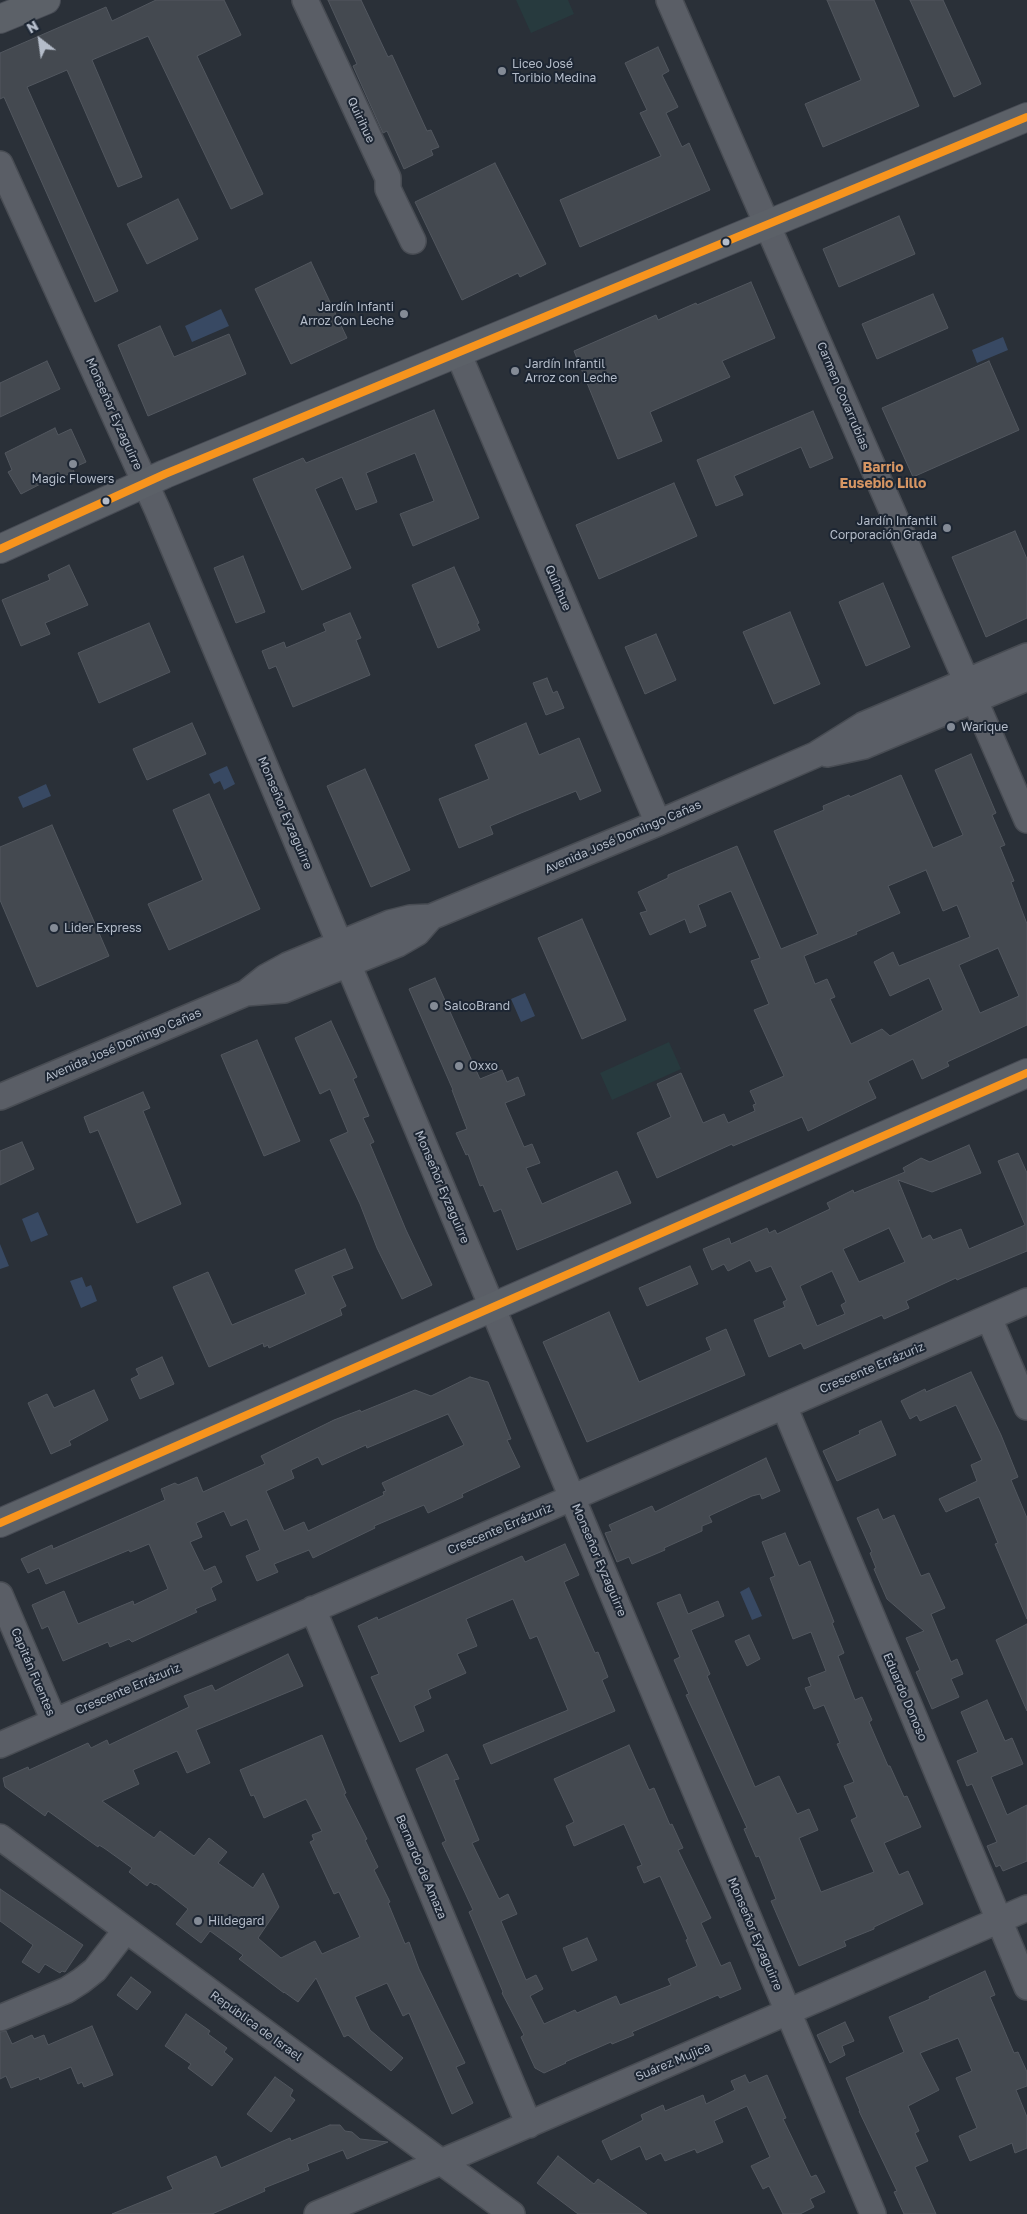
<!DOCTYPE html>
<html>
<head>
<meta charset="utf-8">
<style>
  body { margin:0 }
  #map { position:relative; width:1027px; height:2214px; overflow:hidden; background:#2a3038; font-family:"Golos Text",sans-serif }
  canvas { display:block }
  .north { position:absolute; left:15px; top:15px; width:50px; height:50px; -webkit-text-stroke:4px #1d2633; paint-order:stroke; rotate:330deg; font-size:14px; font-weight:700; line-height:20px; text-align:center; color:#b4bcc9 }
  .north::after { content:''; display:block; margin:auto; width:18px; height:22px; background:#b4bcc9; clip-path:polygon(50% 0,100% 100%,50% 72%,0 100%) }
</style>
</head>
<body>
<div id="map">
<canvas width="1027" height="2214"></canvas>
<div class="north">N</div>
</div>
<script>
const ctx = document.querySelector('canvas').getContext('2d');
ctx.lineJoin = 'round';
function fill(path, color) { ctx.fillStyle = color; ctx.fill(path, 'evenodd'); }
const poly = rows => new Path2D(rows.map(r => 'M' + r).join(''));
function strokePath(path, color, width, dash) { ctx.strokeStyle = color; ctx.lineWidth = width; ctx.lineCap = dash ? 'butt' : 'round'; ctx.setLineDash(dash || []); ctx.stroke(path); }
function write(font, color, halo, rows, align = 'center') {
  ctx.font = font + ' "Golos Text",sans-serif'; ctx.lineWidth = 4; ctx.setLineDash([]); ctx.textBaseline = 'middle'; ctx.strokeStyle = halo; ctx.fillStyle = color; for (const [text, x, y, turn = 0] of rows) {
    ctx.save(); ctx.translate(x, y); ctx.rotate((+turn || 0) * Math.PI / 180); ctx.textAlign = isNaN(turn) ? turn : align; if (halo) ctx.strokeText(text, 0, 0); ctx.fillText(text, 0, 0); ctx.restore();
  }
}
fill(poly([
  [516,0,568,0,574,14,531,33],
  [669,1042,681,1069,612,1100,600,1073]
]), '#273a3e');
fill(poly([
  [221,309,229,326,192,342,185,326],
  [1003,337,1008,350,977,363,972,350],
  [227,766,235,784,224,790,220,781,214,784,209,774],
  [46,784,51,796,23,808,18,797],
  [525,993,535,1016,521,1022,511,999],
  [38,1212,48,1235,31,1242,22,1219],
  [0,1244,9,1266,0,1269],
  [82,1277,86,1287,91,1285,97,1301,81,1308,70,1281],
  [749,1587,762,1616,752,1620,740,1592]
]), '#384963');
const building = poly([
  [156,0,224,0,241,35,197,56,263,194,231,209,148,36,92,60,142,177,118,187,67,70,27,87,118,291,95,302,4,97,0,99,0,53,106,7,112,21,156,0],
  [328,0,361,0,388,57,392,55,427,131,431,130,439,147,431,150,433,155,404,169,387,131,383,133,353,66,357,64,328,0],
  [827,0,874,0,919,106,823,147,805,104,861,80,827,0],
  [910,0,943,0,981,84,954,97,910,0],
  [658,47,669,71,662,75,678,107,666,113,682,147,689,143,710,190,580,247,560,200,661,156,640,113,647,110,625,63,658,47],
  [495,163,546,264,520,277,518,273,462,300,415,202,495,163],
  [178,199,198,239,147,264,127,224,178,199],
  [899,216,915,254,839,287,823,249,899,216],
  [311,262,347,338,291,364,255,289,311,262],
  [751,282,775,338,722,361,730,377,650,412,662,441,618,459,574,351,656,315,658,320,696,303,697,305,751,282],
  [933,294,948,328,877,359,862,324,933,294],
  [160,326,174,357,229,334,246,374,148,416,118,345,160,326],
  [47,361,60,389,0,417,0,383,47,361],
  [989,361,1019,430,913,477,882,408,989,361],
  [434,410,479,518,413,546,400,514,434,501,415,453,366,473,377,502,356,510,342,477,315,489,351,568,302,590,253,479,303,458,306,463,434,410],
  [813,411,833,458,810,468,801,447,734,476,743,495,716,506,697,460,813,411],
  [55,428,58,435,71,429,86,462,73,468,74,472,57,479,56,476,21,494,8,472,12,470,5,453,55,428],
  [674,483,697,536,599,579,576,525,674,483],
  [1015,531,1027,559,1027,618,986,637,952,557,1015,531],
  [243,556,265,612,236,623,214,568,243,556],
  [69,565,88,605,45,623,50,634,21,646,2,600,50,580,48,575,69,565],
  [454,567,479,623,477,624,480,630,438,648,412,585,454,567],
  [883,583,910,647,866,666,839,602,883,583],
  [790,612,820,684,774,704,743,632,790,612],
  [350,613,361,638,356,640,370,675,293,707,276,666,269,669,262,651,284,642,286,648,326,631,323,624,350,613],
  [149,623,170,672,99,703,78,653,149,623],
  [656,634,676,680,645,694,625,647,656,634],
  [547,678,553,693,557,691,564,708,546,715,533,683,547,678],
  [192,723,206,754,147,780,133,749,192,723],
  [526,723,539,755,579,738,601,791,580,800,576,791,521,813,490,826,493,834,459,848,439,799,489,779,475,745,526,723],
  [971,754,996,813,992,815,1005,845,1000,847,1014,881,1011,882,1027,924,1027,1025,947,1062,949,1066,922,1079,913,1059,868,1081,876,1098,808,1131,802,1117,733,1146,732,1144,657,1178,637,1133,671,1117,657,1084,681,1073,703,1123,724,1114,728,1123,755,1111,753,1105,756,1104,750,1091,784,1076,754,1010,769,1004,751,961,760,958,731,891,698,905,706,926,690,933,685,919,650,935,640,913,647,911,638,892,668,878,668,875,737,846,781,949,818,934,774,831,824,810,823,806,849,795,850,797,901,775,933,848,963,835,935,770,971,754],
  [926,870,943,911,957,905,970,937,899,966,893,952,874,962,890,996,929,978,943,1010,890,1036,882,1029,851,1044,830,999,835,997,827,979,815,984,804,956,857,934,856,932,900,913,888,886,926,870],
  [998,948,1019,996,980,1013,959,965,998,948],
  [365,769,410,870,371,887,327,786,365,769],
  [209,794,260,909,169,950,148,904,203,880,173,810,209,794],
  [52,825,109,956,37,987,0,900,0,847,52,825],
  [582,919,626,1020,582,1039,538,938,582,919],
  [435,978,480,1079,502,1070,507,1082,518,1077,525,1095,505,1103,524,1147,532,1144,540,1163,526,1168,542,1204,617,1171,631,1203,517,1250,501,1209,494,1212,483,1185,480,1186,468,1154,466,1155,456,1133,467,1129,452,1090,453,1090,409,989,435,978],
  [331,1021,357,1077,353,1079,369,1116,363,1118,374,1142,370,1144,406,1230,432,1285,402,1299,377,1248,360,1204,330,1140,348,1132,330,1089,320,1094,295,1038,331,1021],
  [257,1040,300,1141,264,1156,221,1055,257,1040],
  [143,1092,150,1108,143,1111,181,1204,137,1223,98,1130,90,1133,84,1117,143,1092],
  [22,1142,34,1169,0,1185,0,1151,22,1142],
  [969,1145,981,1173,932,1192,898,1180,922,1239,930,1235,933,1240,961,1229,969,1249,1025,1225,998,1161,1018,1153,1027,1173,1027,1251,957,1280,956,1278,906,1301,909,1308,884,1319,882,1315,804,1349,801,1343,769,1357,754,1320,785,1307,783,1302,787,1300,771,1266,756,1272,750,1260,728,1271,724,1264,712,1270,703,1249,729,1238,731,1244,767,1228,769,1233,775,1230,777,1234,830,1209,827,1203,853,1190,854,1193,905,1172,903,1168,921,1158,930,1162,969,1145],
  [889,1228,905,1262,859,1282,843,1249,889,1228],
  [832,1271,846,1302,841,1305,845,1314,817,1326,800,1286,832,1271],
  [345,1249,353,1268,332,1276,346,1306,340,1309,342,1315,269,1348,268,1345,264,1347,263,1343,209,1367,173,1287,208,1272,232,1325,306,1294,295,1270,345,1249],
  [690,1266,698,1284,647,1306,639,1288,690,1266],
  [609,1312,639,1382,711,1350,706,1338,726,1329,745,1375,587,1442,543,1342,609,1312],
  [162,1357,174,1384,140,1399,131,1379,139,1375,136,1369,162,1357],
  [971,1372,1001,1435,1018,1477,1011,1480,1027,1518,1027,1619,995,1544,998,1543,979,1497,946,1512,939,1499,977,1481,971,1465,982,1460,956,1405,920,1421,917,1415,910,1419,901,1401,925,1389,926,1392,971,1372],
  [470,1377,488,1382,511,1439,507,1440,520,1467,462,1494,463,1497,428,1513,424,1505,374,1526,375,1528,313,1558,309,1550,274,1564,278,1572,257,1581,246,1556,260,1550,247,1519,231,1526,224,1511,196,1523,202,1537,190,1542,204,1571,215,1566,222,1582,211,1588,216,1600,195,1609,197,1612,132,1642,129,1639,110,1647,108,1642,63,1661,48,1626,42,1629,32,1605,64,1591,78,1624,133,1601,134,1605,168,1589,149,1544,130,1552,129,1550,46,1584,39,1568,28,1573,21,1559,52,1545,53,1549,165,1500,161,1489,175,1483,178,1485,197,1477,203,1492,265,1464,261,1456,334,1420,360,1410,361,1412,415,1390,431,1396,470,1377],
  [448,1414,464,1445,382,1483,386,1491,383,1492,384,1495,308,1531,304,1522,284,1531,266,1491,294,1478,291,1470,318,1457,322,1465,366,1445,367,1448,448,1414],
  [94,1390,108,1420,69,1441,71,1445,51,1454,28,1403,47,1394,54,1408,94,1390],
  [881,1421,896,1455,837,1481,823,1451,860,1434,859,1431,881,1421],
  [766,1458,780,1491,762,1499,760,1494,752,1496,709,1516,712,1522,702,1526,702,1531,664,1548,665,1550,632,1564,629,1557,617,1562,605,1533,612,1531,609,1525,652,1506,655,1512,766,1458],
  [878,1509,883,1520,894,1515,921,1576,929,1573,945,1608,931,1614,951,1662,957,1659,963,1674,951,1679,959,1697,932,1709,916,1672,920,1670,906,1638,924,1631,887,1599,874,1569,876,1568,870,1553,872,1552,857,1518,878,1509],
  [785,1533,799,1566,810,1561,834,1622,832,1623,844,1653,838,1656,855,1700,862,1697,872,1720,869,1722,888,1766,890,1766,904,1797,907,1796,921,1827,884,1843,899,1875,908,1871,923,1904,874,1927,874,1929,844,1941,846,1946,799,1966,771,1901,776,1899,759,1856,756,1857,744,1829,747,1828,686,1695,689,1694,674,1660,680,1657,657,1603,680,1594,688,1614,718,1601,724,1616,691,1630,710,1674,707,1676,755,1787,779,1776,797,1814,809,1809,818,1830,799,1838,821,1892,874,1872,851,1820,857,1817,844,1786,854,1782,837,1744,840,1743,824,1705,814,1709,805,1688,811,1686,808,1678,826,1671,811,1632,793,1639,770,1578,775,1576,762,1542,785,1533],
  [565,1544,579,1575,564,1582,595,1653,598,1652,608,1677,602,1680,615,1711,491,1764,483,1745,568,1710,537,1636,530,1639,513,1599,466,1619,477,1646,457,1654,466,1673,428,1690,431,1698,414,1706,424,1731,400,1742,371,1677,379,1674,358,1626,377,1617,378,1620,522,1556,525,1562,565,1544],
  [1027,1624,1027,1711,996,1640,1027,1624],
  [749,1635,760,1659,747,1666,735,1641,749,1635],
  [288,1654,303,1686,196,1730,210,1763,187,1773,177,1751,133,1770,139,1784,102,1801,154,1838,160,1831,194,1856,209,1838,227,1852,218,1863,253,1888,263,1873,279,1907,258,1938,281,1958,315,1941,322,1954,360,1937,339,1892,334,1894,310,1842,314,1840,312,1835,322,1831,306,1799,264,1818,254,1795,251,1796,240,1770,322,1735,346,1793,344,1794,367,1839,365,1840,378,1867,374,1870,390,1902,388,1903,405,1944,409,1942,419,1969,465,2063,456,2067,473,2103,452,2114,409,2013,403,2016,387,1983,355,1997,370,2030,403,2058,391,2071,348,2035,344,2037,316,1978,298,2002,284,1992,284,1993,239,1959,243,1955,210,1931,201,1943,176,1924,188,1909,156,1884,155,1885,150,1882,147,1886,129,1872,132,1868,104,1848,99,1845,98,1847,48,1811,45,1816,5,1787,3,1778,28,1767,29,1770,88,1743,91,1748,107,1740,109,1745,189,1707,184,1696,212,1685,215,1691,288,1654],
  [987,1700,1005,1741,1012,1738,1023,1764,991,1777,1007,1815,1027,1805,1027,1861,1003,1871,1000,1865,996,1867,987,1846,997,1842,972,1784,967,1786,957,1761,978,1752,961,1712,987,1700],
  [629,1745,649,1790,654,1788,670,1825,672,1824,683,1848,678,1850,711,1918,701,1923,721,1966,730,1962,741,1989,720,1998,718,1995,632,2032,634,2035,612,2044,611,2042,565,2062,566,2063,544,2073,535,2068,521,2037,524,2035,502,1993,503,1992,469,1912,473,1910,442,1843,446,1841,416,1769,447,1754,459,1779,454,1780,479,1840,472,1843,499,1899,508,1894,517,1914,501,1921,526,1980,536,1975,543,1989,530,1996,544,2024,575,2010,577,2013,616,1996,620,2005,671,1985,668,1979,697,1966,686,1940,688,1939,660,1876,644,1883,637,1867,642,1865,624,1824,574,1846,566,1826,574,1822,554,1779,629,1745],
  [0,1889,83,1945,65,1972,62,1971,60,1973,45,1964,39,1973,22,1962,33,1945,0,1921,0,1889],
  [587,1938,597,1960,572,1971,563,1948,587,1938],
  [985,1971,995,1995,990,1997,1014,2053,1018,2052,1027,2072,1027,2086,1016,2090,1027,2117,1027,2148,1015,2153,1012,2143,970,2161,959,2136,977,2128,956,2078,972,2071,958,2038,920,2053,939,2090,908,2106,919,2131,915,2133,928,2161,915,2167,936,2214,904,2214,894,2192,897,2191,859,2111,860,2111,846,2078,904,2052,889,2017,930,1999,929,1997,985,1971],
  [131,1977,151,1992,137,2010,117,1995,131,1977],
  [186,2014,210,2031,208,2034,227,2048,224,2052,233,2059,212,2086,188,2068,191,2064,165,2046,186,2014],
  [845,2022,854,2041,842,2046,845,2055,830,2063,817,2035,845,2022],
  [92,2026,113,2075,84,2087,82,2082,78,2084,71,2067,40,2080,39,2077,11,2088,6,2076,0,2079,0,2032,6,2031,12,2044,32,2035,34,2039,44,2035,48,2045,92,2026],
  [745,2075,749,2083,767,2075,786,2118,783,2119,811,2177,816,2175,825,2192,810,2199,814,2207,800,2214,783,2214,769,2186,763,2189,751,2166,770,2157,747,2106,714,2121,723,2142,697,2153,695,2149,665,2161,661,2153,646,2160,640,2146,611,2160,602,2141,643,2120,641,2115,663,2105,665,2111,703,2095,706,2104,735,2090,731,2081,745,2075],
  [275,2077,293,2090,290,2096,295,2100,271,2132,247,2114,275,2077],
  [330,2125,340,2125,345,2131,352,2132,360,2139,388,2142,347,2159,343,2150,307,2164,309,2170,264,2188,265,2191,212,2214,112,2214,173,2189,167,2177,216,2156,221,2168,290,2138,291,2141,330,2125],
  [558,2156,594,2184,598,2179,647,2214,578,2214,537,2183,558,2156]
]);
fill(building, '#444950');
strokePath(building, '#52575f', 1);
const minor = poly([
  [305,0,388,178,388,189,413,241],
  [669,0,1027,820],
  [0,164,157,509,873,2214],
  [458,353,658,823],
  [827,754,864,746,1027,678],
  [246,993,284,990,398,944,417,933,431,917],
  [0,1097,246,993,266,977,288,965,390,923,410,918,431,917,658,823,815,755,863,725,1027,656],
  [989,1318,1027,1407],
  [784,1406,1027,1987],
  [0,1595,54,1721],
  [313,1609,529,2125],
  [0,1745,1027,1301],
  [0,1837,512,2214],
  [0,2018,67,1990,81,1981,95,1970,126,1930],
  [317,2214,474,2148,1027,1908]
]);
const major = poly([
  [0,19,46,0],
  [0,549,165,474,1027,117],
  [0,1523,1027,1073]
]);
strokePath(minor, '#484c53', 28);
strokePath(major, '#484c55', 30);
strokePath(minor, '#5a5e66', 25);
strokePath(major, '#5c6168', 28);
strokePath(poly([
  [0,549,165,474,1027,117],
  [0,1523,1027,1073]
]), '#f7941d', 8);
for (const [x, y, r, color] of [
  [502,71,5,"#848b96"],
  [726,242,4.5,"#b4bcc9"],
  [404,314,5,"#848b96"],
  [515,371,5,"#848b96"],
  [73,464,5,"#848b96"],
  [106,501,4.5,"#b4bcc9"],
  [947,528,5,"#848b96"],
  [951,727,5,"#848b96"],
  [54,928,5,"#848b96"],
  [434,1006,5,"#848b96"],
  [459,1066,5,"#848b96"],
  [198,1921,5,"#848b96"]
]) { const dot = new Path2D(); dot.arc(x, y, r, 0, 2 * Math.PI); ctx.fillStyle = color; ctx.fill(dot); strokePath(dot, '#1d2633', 2); }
write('12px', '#b4bcc9', '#1d2633', [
  ["Liceo José",512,64],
  ["Toribio Medina",512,78],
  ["Jardín Infanti",394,307,"right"],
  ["Arroz Con Leche",394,321,"right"],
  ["Jardín Infantil",525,364],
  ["Arroz con Leche",525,378],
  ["Magic Flowers",73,479,"center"],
  ["Jardín Infantil",937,521,"right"],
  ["Corporación Grada",937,535,"right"],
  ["Warique",961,727],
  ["Lider Express",64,928],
  ["SalcoBrand",444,1006],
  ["Oxxo",469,1066],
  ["Hildegard",208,1921]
], 'left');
write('12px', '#b4bcc9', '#1d2633', [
  ["Quirihue",361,120,65],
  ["Carmen Covarrubias",843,396,67],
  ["Monseñor Eyzaguirre",114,414,66],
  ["Quinhue",558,588,67],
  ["Monseñor Eyzaguirre",285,813,67],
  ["Avenida José Domingo Cañas",623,837,-23],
  ["Avenida José Domingo Cañas",123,1045,-23],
  ["Monseñor Eyzaguirre",442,1187,67],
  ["Crescente Errázuriz",872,1368,-23],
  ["Crescente Errázuriz",500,1529,-23],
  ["Monseñor Eyzaguirre",599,1560,67],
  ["Capitán Fuentes",33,1672,67],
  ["Crescente Errázuriz",128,1689,-23],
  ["Eduardo Donoso",905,1697,67],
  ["Bernardo de Amaza",421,1867,67],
  ["Monseñor Eyzaguirre",755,1934,67],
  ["República de Israel",256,2026,36],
  ["Suárez Mujica",673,2062,-23]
]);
write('bold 14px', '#d59563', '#1d2633', [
  ["Barrio",883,468],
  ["Eusebio Lillo",883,484]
]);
</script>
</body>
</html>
